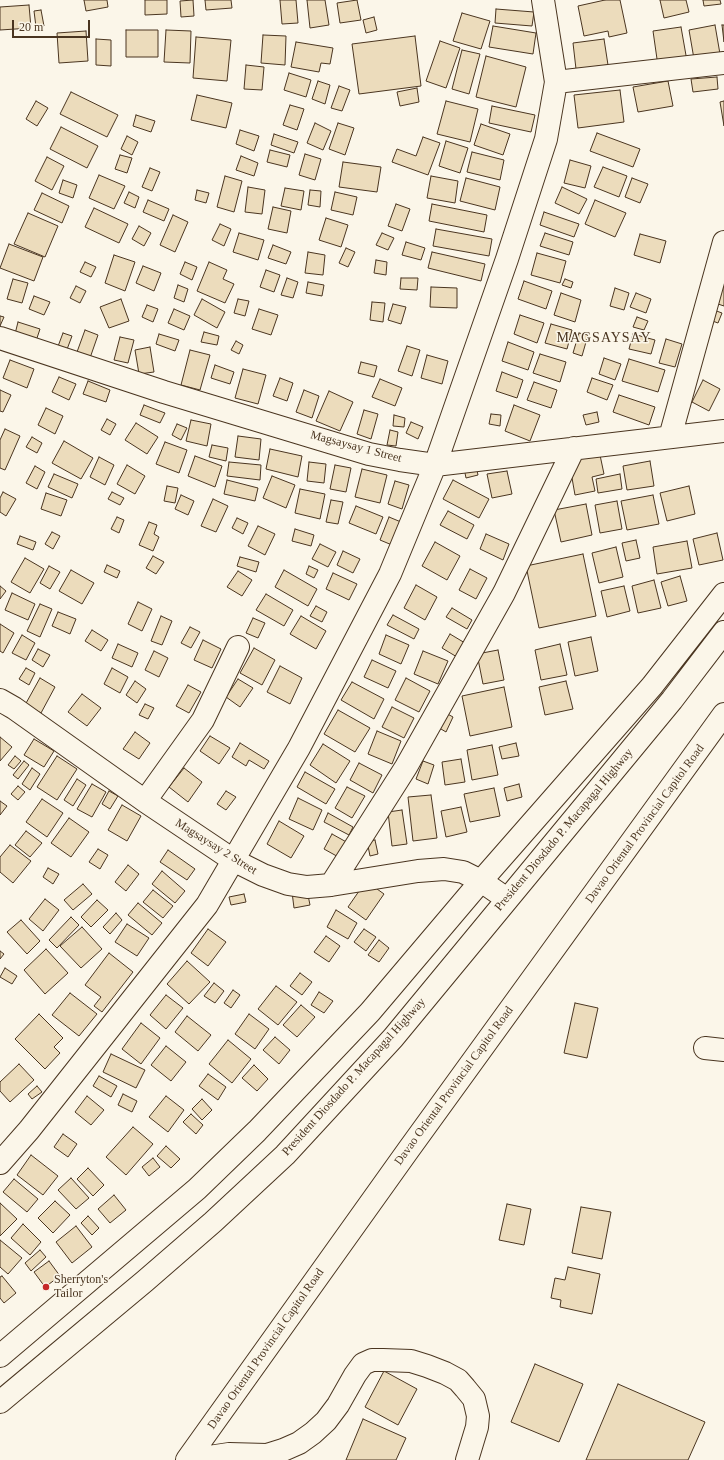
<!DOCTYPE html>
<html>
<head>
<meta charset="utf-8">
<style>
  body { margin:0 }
  #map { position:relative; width:724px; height:1460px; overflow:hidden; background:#fbf6e9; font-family:"Times New Roman",serif }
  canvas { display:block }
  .scale { position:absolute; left:12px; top:20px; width:78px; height:18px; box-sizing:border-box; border:2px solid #4a3520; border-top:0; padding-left:5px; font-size:12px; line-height:14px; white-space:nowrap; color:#4a3520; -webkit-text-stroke:3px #fbf6e9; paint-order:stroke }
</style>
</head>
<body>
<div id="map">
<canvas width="724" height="1460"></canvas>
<div class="scale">20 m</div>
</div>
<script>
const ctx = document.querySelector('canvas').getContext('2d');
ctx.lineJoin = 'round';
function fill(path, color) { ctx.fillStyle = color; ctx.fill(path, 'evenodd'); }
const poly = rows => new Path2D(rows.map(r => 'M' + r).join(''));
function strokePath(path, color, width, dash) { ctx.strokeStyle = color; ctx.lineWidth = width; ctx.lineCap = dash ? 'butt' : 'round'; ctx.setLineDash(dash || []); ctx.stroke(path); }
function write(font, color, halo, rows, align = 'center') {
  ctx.font = font + ' "Times New Roman",serif'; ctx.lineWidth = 3; ctx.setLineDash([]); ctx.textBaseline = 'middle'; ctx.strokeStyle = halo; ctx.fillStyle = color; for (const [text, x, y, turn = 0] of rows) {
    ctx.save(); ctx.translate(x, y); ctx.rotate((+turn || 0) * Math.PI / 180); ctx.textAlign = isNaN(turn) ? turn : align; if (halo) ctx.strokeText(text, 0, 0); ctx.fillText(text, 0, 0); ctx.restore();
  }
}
const building = poly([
  [84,0,107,0,108,7,86,11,84,0],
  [145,0,167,0,167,14,145,15,145,0],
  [193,0,194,16,181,17,180,1,193,0],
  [205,0,231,0,232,8,206,10,205,0],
  [280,0,296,0,298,23,282,24,280,0],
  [307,0,325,0,329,25,310,28,307,0],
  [357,0,361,20,340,23,337,3,357,0],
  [605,0,620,0,627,33,609,37,608,31,584,36,578,6,605,0],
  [660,0,686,0,689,12,664,18,660,0],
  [703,0,720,0,721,4,704,6,703,0],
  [29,5,31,28,0,30,0,7,29,5],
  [496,9,534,12,532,26,495,23,496,9],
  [41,10,44,26,36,27,34,11,41,10],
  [462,13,490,21,481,49,453,41,462,13],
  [374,17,377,30,366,33,363,20,374,17],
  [715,25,720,54,694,59,689,30,715,25],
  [722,25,724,25,724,42,722,25],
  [493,26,536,33,533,54,489,47,493,26],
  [681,27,687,61,658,66,653,31,681,27],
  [126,30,158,30,158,57,126,57,126,30],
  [166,30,191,31,190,63,164,62,166,30],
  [86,31,88,61,59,63,57,33,86,31],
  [263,35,286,36,285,65,261,63,263,35],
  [415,36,421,86,359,94,352,44,415,36],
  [196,37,231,40,227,81,193,78,196,37],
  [96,39,111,40,111,66,96,65,96,39],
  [604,39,608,65,576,69,573,43,604,39],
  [440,41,460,48,446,88,426,81,440,41],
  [296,42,333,48,330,64,321,63,319,72,291,67,296,42],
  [462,50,480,54,469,94,452,89,462,50],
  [486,56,526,67,516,107,476,97,486,56],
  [246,65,264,67,262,90,244,89,246,65],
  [289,73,311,80,306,97,284,90,289,73],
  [717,77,718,89,693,92,691,79,717,77],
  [318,81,330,85,325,104,312,99,318,81],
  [668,81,673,106,638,112,633,87,668,81],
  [339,86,350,90,342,111,331,108,339,86],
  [417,88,419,102,400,106,397,92,417,88],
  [620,90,624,122,578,128,574,95,620,90],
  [71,92,118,115,107,137,60,114,71,92],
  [197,95,232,103,226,128,191,120,197,95],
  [36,101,48,108,37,126,26,119,36,101],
  [446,101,478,109,470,142,437,134,446,101],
  [724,101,724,126,720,102,724,101],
  [290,105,304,109,297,130,283,125,290,105],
  [492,106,535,115,531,132,489,123,492,106],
  [136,115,155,121,151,132,133,126,136,115],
  [315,123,331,131,323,150,307,143,315,123],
  [338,123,354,128,345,155,329,149,338,123],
  [481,124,510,134,503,155,474,145,481,124],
  [61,127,98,146,87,168,50,149,61,127],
  [240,130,259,136,254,151,236,144,240,130],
  [597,133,640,149,633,167,590,151,597,133],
  [274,134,298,142,294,153,271,145,274,134],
  [127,136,138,142,132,155,121,149,127,136],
  [423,137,440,143,428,175,392,162,397,149,416,156,423,137],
  [446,141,468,148,460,173,439,166,446,141],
  [270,150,290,155,287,167,267,162,270,150],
  [472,152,504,160,500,180,467,172,472,152],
  [305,154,321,159,315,180,299,175,305,154],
  [120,155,132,158,127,173,115,169,120,155],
  [241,156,258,163,254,176,236,170,241,156],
  [47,157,64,166,52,190,35,181,47,157],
  [570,160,591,166,585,188,564,183,570,160],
  [343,162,381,167,377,192,339,187,343,162],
  [603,167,627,176,619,197,594,187,603,167],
  [150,168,160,172,152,191,142,187,150,168],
  [99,175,125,186,114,209,89,198,99,175],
  [225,176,242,181,234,212,217,207,225,176],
  [431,176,458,181,455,203,427,198,431,176],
  [466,178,500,187,495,210,460,201,466,178],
  [632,178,648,184,640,203,625,197,632,178],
  [63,180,77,185,73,198,59,193,63,180],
  [248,187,265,190,262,214,245,212,248,187],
  [562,187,587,199,579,214,555,203,562,187],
  [285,188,304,191,301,210,281,206,285,188],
  [197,190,209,193,206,203,195,200,197,190],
  [310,190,321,191,320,207,308,205,310,190],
  [129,192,139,197,135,208,124,203,129,192],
  [335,192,357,197,353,215,331,210,335,192],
  [42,193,69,206,62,223,34,210,42,193],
  [148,200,169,209,164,221,143,212,148,200],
  [595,200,626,213,615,237,585,224,595,200],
  [396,204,410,209,402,231,388,226,396,204],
  [432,204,487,215,484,232,429,221,432,204],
  [273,207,291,211,287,233,268,229,273,207],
  [94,208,128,224,119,243,85,227,94,208],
  [544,212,579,224,574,237,540,225,544,212],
  [28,213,58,226,45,257,14,244,28,213],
  [173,215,188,222,175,252,160,245,173,215],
  [326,218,348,225,341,247,319,240,326,218],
  [220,224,231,229,224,246,212,240,220,224],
  [139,226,151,233,144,246,132,239,139,226],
  [436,229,492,239,489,256,433,246,436,229],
  [239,233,264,240,258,260,233,252,239,233],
  [382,233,394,238,388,250,376,245,382,233],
  [545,233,573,242,569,255,540,246,545,233],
  [640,234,666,241,660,263,634,255,640,234],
  [406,242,425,248,421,260,402,255,406,242],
  [9,244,43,257,34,281,0,268,9,244],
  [273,245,291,252,286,264,268,258,273,245],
  [346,248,355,252,348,267,339,263,346,248],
  [308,252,325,255,323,275,305,273,308,252],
  [432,252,485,264,481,281,428,268,432,252],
  [537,253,566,261,560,283,531,275,537,253],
  [114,255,135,262,125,291,105,283,114,255],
  [376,260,387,262,386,275,374,273,376,260],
  [85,262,96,267,91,277,80,272,85,262],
  [185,262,197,267,192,280,180,274,185,262],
  [209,262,227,270,223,279,234,284,225,303,197,291,209,262],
  [143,266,161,273,154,291,136,283,143,266],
  [266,270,280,275,274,292,260,287,266,270],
  [287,278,298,282,293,298,281,295,287,278],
  [401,278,418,278,417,290,400,289,401,278],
  [13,279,28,283,22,303,7,299,13,279],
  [565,279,573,282,571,288,562,285,565,279],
  [724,280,724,306,715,303,724,280],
  [524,281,552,291,546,309,518,299,524,281],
  [308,282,324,285,322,296,306,293,308,282],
  [178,285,188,289,184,302,174,298,178,285],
  [76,286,86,291,80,303,70,298,76,286],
  [431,287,457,288,457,308,430,307,431,287],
  [615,288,629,293,624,310,610,306,615,288],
  [561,293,581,300,575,322,554,315,561,293],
  [636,293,651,299,646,313,630,307,636,293],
  [34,296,50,302,44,315,29,309,34,296],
  [121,299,129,321,109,328,100,307,121,299],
  [202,299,225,312,217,328,194,315,202,299],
  [238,299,249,301,245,316,234,313,238,299],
  [372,302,385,303,383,322,370,320,372,302],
  [393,304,406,307,401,324,388,320,393,304],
  [147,305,158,309,153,322,142,317,147,305],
  [174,309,190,316,184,330,168,323,174,309],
  [259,309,278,315,271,335,252,329,259,309],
  [711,309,722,313,718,323,707,319,711,309],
  [520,315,544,323,537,343,514,334,520,315],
  [0,316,4,317,0,326,0,316],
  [637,317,648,321,644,330,633,327,637,317],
  [18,322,40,329,35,344,14,338,18,322],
  [551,324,572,330,567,349,545,343,551,324],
  [85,330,98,335,90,358,77,352,85,330],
  [204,332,219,336,217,345,201,342,204,332],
  [63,333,72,336,66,352,57,349,63,333],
  [579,333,588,335,582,356,573,353,579,333],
  [159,334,179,340,175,351,156,344,159,334],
  [633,334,655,340,651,354,629,349,633,334],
  [120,337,134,340,128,363,114,360,120,337],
  [666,339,682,344,675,367,659,363,666,339],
  [236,341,243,345,239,354,231,350,236,341],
  [508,342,534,352,528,370,502,361,508,342],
  [407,346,420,350,412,376,398,371,407,346],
  [150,347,154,372,139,374,135,350,150,347],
  [190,350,210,355,200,390,181,385,190,350],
  [540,354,566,362,560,382,533,373,540,354],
  [427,355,448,361,442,384,421,378,427,355],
  [604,358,621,364,615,380,599,374,604,358],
  [629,359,665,370,658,392,622,381,629,359],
  [10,360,34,369,27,388,3,378,10,360],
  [361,362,377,366,374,377,358,373,361,362],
  [215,365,234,372,230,384,211,378,215,365],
  [243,369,266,375,258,404,235,398,243,369],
  [502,372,523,380,517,398,496,391,502,372],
  [59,377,76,384,69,400,52,392,59,377],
  [280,378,293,383,287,401,273,396,280,378],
  [592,378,613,385,607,400,587,392,592,378],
  [380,379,402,388,395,406,372,397,380,379],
  [703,380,720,389,709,411,692,402,703,380],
  [88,381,110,390,106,402,83,394,88,381],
  [534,382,557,390,551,408,527,400,534,382],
  [0,390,11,395,3,412,0,411,0,390],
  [304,390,319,396,312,418,296,412,304,390],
  [329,391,353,402,340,431,316,421,329,391],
  [619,395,655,407,649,425,613,412,619,395],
  [144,405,165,413,160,423,140,415,144,405],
  [514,405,540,415,530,441,505,431,514,405],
  [46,408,63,416,55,434,38,425,46,408],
  [364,410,378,414,371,439,357,434,364,410],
  [597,412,599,422,586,425,583,415,597,412],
  [491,414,501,415,500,426,489,424,491,414],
  [394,415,405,418,404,427,393,426,394,415],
  [107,419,116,424,110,435,101,430,107,419],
  [191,420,211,424,207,446,186,441,191,420],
  [411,422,423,427,418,439,406,433,411,422],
  [136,423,158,437,147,454,125,440,136,423],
  [177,424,187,428,181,440,172,435,177,424],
  [5,429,20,436,5,470,0,468,0,440,5,429],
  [390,430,398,432,396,446,387,445,390,430],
  [238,436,261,439,259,460,235,457,238,436],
  [32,437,42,443,37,453,26,447,32,437],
  [64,441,93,458,81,479,52,463,64,441],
  [165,442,187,450,179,473,156,464,165,442],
  [212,445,228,448,226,461,209,457,212,445],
  [270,449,302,456,298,477,266,469,270,449],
  [600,455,604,474,592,477,595,491,575,495,569,461,600,455],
  [195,456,222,466,215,487,188,476,195,456],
  [99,457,114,465,105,485,90,477,99,457],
  [650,461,654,486,627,490,623,466,650,461],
  [229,462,261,465,260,480,227,476,229,462],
  [309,462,326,464,324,483,307,481,309,462],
  [127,465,145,476,135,494,117,484,127,465],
  [335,465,351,468,346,492,330,489,335,465],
  [35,466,45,472,37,489,26,483,35,466],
  [476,466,478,475,466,478,464,468,476,466],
  [362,469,387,475,380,503,355,497,362,469],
  [507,471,512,494,492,498,487,474,507,471],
  [54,474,78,484,72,498,48,487,54,474],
  [620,474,622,489,598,493,596,479,620,474],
  [272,476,295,485,286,508,263,498,272,476],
  [227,480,258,488,255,501,224,494,227,480],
  [453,480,489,499,479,518,443,499,453,480],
  [395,481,409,485,402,509,388,504,395,481],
  [167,486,178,488,175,503,164,501,167,486],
  [689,486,695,514,667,521,660,493,689,486],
  [300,489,325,494,320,519,295,513,300,489],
  [3,492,16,499,6,516,0,512,0,498,3,492],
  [112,492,124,498,120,505,108,499,112,492],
  [46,493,67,500,61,516,41,509,46,493],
  [181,495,194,501,188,515,175,509,181,495],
  [653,495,659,524,627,530,621,501,653,495],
  [213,499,228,506,216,532,201,526,213,499],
  [331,500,343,502,338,524,326,522,331,500],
  [617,501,622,529,600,533,595,505,617,501],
  [586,504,592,535,561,542,554,510,586,504],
  [356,506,383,517,376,534,349,523,356,506],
  [448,511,474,525,467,539,440,525,448,511],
  [117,517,124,520,119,533,111,529,117,517],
  [389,517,401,522,392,545,380,540,389,517],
  [237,518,248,523,243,534,232,528,237,518],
  [149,522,157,525,154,534,159,537,153,551,139,545,149,522],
  [258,526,275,534,265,555,248,546,258,526],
  [295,529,314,535,311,546,292,541,295,529],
  [52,532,60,536,53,549,45,544,52,532],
  [717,533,723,560,699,565,693,539,717,533],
  [486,534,509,544,503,560,480,549,486,534],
  [20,536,36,542,33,550,17,544,20,536],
  [636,540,640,558,626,561,622,543,636,540],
  [687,541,692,568,657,574,653,547,687,541],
  [435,542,460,556,447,580,422,566,435,542],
  [320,544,336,552,328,567,312,559,320,544],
  [616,547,623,577,599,583,592,553,616,547],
  [343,551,360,559,353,573,337,565,343,551],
  [583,554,596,616,539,628,526,566,583,554],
  [153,556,164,562,156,574,146,568,153,556],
  [240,557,259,562,256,572,237,566,240,557],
  [25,558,44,569,30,593,11,582,25,558],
  [107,565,120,571,117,578,104,572,107,565],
  [49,566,60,572,50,589,40,583,49,566],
  [309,566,318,570,314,578,306,574,309,566],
  [470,569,487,578,476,599,459,590,470,569],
  [71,570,94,583,82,604,59,591,71,570],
  [284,570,317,589,308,606,275,587,284,570],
  [238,571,252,580,242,596,227,587,238,571],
  [333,573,357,584,349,600,326,589,333,573],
  [680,576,687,601,668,606,661,582,680,576],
  [654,580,661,608,638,613,632,586,654,580],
  [416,585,437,597,425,620,404,608,416,585],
  [0,586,6,591,0,599,0,586],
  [624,586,630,611,607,617,601,591,624,586],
  [12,593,35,604,28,620,5,610,12,593],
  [266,594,293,610,284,626,256,610,266,594],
  [138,602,152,609,142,631,128,624,138,602],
  [40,604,52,609,40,637,27,631,40,604],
  [316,606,327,612,322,622,310,616,316,606],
  [452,608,472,620,467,629,446,617,452,608],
  [58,612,76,619,70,634,52,626,58,612],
  [393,615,419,629,414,639,387,625,393,615],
  [161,616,172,621,162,645,151,641,161,616],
  [301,616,326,631,316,649,290,634,301,616],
  [253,618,265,623,258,638,246,633,253,618],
  [0,624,14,633,3,653,0,651,0,624],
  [190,627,200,632,191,648,181,643,190,627],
  [92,630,108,640,101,651,85,641,92,630],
  [450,634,465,643,457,657,442,648,450,634],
  [22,635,35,643,26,660,12,653,22,635],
  [386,635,409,645,401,664,379,654,386,635],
  [591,637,598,671,575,676,568,642,591,637],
  [203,640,221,649,212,668,194,660,203,640],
  [118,644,138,653,132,667,112,658,118,644],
  [560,644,567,675,541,680,535,650,560,644],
  [254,648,275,660,262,685,240,673,254,648],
  [38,649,50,655,43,667,32,660,38,649],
  [498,650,504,680,483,684,477,654,498,650],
  [154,651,168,658,159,677,145,670,154,651],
  [423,651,448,661,438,684,414,674,423,651],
  [372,660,396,671,388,688,364,677,372,660],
  [280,666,302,678,290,704,267,692,280,666],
  [26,668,35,673,29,685,19,679,26,668],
  [112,668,128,677,120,693,104,684,112,668],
  [40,678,55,687,41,713,25,705,40,678],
  [406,678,430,691,419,712,395,700,406,678],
  [238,679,253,688,240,707,226,697,238,679],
  [135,681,146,689,137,703,126,695,135,681],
  [566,681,573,709,545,715,539,687,566,681],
  [352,682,384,699,374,719,341,700,352,682],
  [188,685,201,692,189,713,176,706,188,685],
  [504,687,512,727,470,736,462,696,504,687],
  [82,694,101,708,87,726,68,712,82,694],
  [145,704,154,708,148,719,139,715,145,704],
  [392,707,414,718,404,738,382,727,392,707],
  [338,710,370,728,355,752,324,734,338,710],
  [444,712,453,717,446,732,436,726,444,712],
  [377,731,401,741,392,764,368,754,377,731],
  [135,732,150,743,139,759,123,749,135,732],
  [210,736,230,748,219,764,200,751,210,736],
  [0,737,12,747,0,761,0,737],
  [34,739,54,751,44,767,24,755,34,739],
  [240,743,269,761,264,769,249,760,246,766,232,757,240,743],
  [516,743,519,756,502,759,499,747,516,743],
  [323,744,350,761,336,783,310,765,323,744],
  [492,745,498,775,472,780,467,750,492,745],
  [15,756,21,761,14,769,8,765,15,756],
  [57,756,77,769,57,800,37,787,57,756],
  [461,759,465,782,445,785,442,762,461,759],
  [24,761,29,765,18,779,13,775,24,761],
  [423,761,434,765,428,784,416,779,423,761],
  [359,763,382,775,373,793,350,780,359,763],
  [32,768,40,774,30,790,22,784,32,768],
  [184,768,202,782,188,802,169,787,184,768],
  [305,772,335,789,326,804,297,787,305,772],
  [77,779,86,785,73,806,64,800,77,779],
  [92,784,106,792,92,817,77,809,92,784],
  [519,784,522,797,507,801,504,788,519,784],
  [18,786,25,792,18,800,11,794,18,786],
  [347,787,365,796,352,818,335,808,347,787],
  [494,788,500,816,470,822,464,794,494,788],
  [109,791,118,796,110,809,102,804,109,791],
  [226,791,236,797,226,810,217,804,226,791],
  [431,795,437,838,413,841,408,797,431,795],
  [298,798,322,810,313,830,289,819,298,798],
  [42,799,63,813,47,837,26,822,42,799],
  [0,801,7,806,0,815,0,801],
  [122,805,141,816,127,841,108,830,122,805],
  [461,807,467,832,446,837,441,811,461,807],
  [402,810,407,844,392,846,388,812,402,810],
  [328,813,353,827,349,835,324,822,328,813],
  [69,818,89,832,71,857,51,843,69,818],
  [279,821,304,836,291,858,267,844,279,821],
  [26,831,42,843,30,857,15,845,26,831],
  [332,834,350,844,342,859,324,849,332,834],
  [375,840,378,854,370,856,367,841,375,840],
  [10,845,31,861,13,883,0,872,0,857,10,845],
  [98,849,108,855,100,869,89,862,98,849],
  [168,850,195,869,187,880,160,862,168,850],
  [128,865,139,874,126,891,115,882,128,865],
  [48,868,59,874,53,884,43,877,48,868],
  [162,871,185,891,175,903,152,884,162,871],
  [366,881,384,894,366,920,348,907,366,881],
  [83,884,92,894,73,910,64,900,83,884],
  [153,890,173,906,163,918,143,902,153,890],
  [307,890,310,905,294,908,292,892,307,890],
  [244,894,246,902,231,905,229,897,244,894],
  [45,899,59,910,43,931,29,919,45,899],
  [97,900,108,910,91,927,81,917,97,900],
  [138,903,162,923,152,935,128,915,138,903],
  [336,910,357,923,348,939,327,927,336,910],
  [116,913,122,920,110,934,103,927,116,913],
  [71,917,79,925,57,948,49,940,71,917],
  [21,920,40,941,27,954,7,932,21,920],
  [127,924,149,938,137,956,115,942,127,924],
  [82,927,102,949,81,968,60,946,82,927],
  [208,929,226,942,208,966,191,953,208,929],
  [364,929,376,937,366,951,354,942,364,929],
  [326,936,340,946,329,962,314,952,326,936],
  [379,940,389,948,379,962,368,955,379,940],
  [46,949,68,973,45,994,24,970,46,949],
  [0,951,4,954,0,959,0,951],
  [109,953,133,972,102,1012,94,1006,101,997,85,985,109,953],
  [187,961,210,982,189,1004,167,984,187,961],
  [5,968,17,976,12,984,0,977,5,968],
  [300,973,312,982,302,995,290,986,300,973],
  [214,983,224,991,215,1003,204,996,214,983],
  [276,986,297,1002,278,1025,258,1009,276,986],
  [233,990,240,995,231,1008,224,1003,233,990],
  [319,992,333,1001,324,1013,311,1005,319,992],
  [70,993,97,1014,79,1036,52,1015,70,993],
  [166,995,183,1008,166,1029,150,1015,166,995],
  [575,1003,598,1008,587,1058,564,1053,575,1003],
  [301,1005,315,1017,297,1037,283,1025,301,1005],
  [39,1014,63,1038,54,1047,60,1053,45,1069,15,1039,39,1014],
  [249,1014,269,1029,255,1049,235,1034,249,1014],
  [187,1016,211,1035,198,1051,175,1032,187,1016],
  [141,1023,160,1038,141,1064,122,1049,141,1023],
  [275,1037,290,1050,279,1064,263,1050,275,1037],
  [228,1040,251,1059,232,1083,209,1064,228,1040],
  [166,1046,186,1062,171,1081,151,1065,166,1046],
  [111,1054,145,1070,136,1088,103,1072,111,1054],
  [19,1064,34,1080,10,1102,0,1091,0,1082,19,1064],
  [254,1065,268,1079,257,1091,242,1078,254,1065],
  [208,1074,226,1087,218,1100,199,1086,208,1074],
  [99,1076,117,1086,111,1097,93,1086,99,1076],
  [37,1086,42,1092,32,1099,28,1094,37,1086],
  [123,1094,137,1101,132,1112,118,1105,123,1094],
  [87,1096,104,1110,91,1125,75,1112,87,1096],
  [166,1096,184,1110,168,1132,149,1117,166,1096],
  [202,1099,212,1110,202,1120,192,1109,202,1099],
  [191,1114,203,1125,196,1134,183,1122,191,1114],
  [133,1127,153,1144,126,1175,106,1157,133,1127],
  [63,1134,77,1144,68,1157,54,1147,63,1134],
  [166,1146,180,1159,171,1168,157,1156,166,1146],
  [31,1155,58,1176,43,1195,17,1175,31,1155],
  [153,1158,160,1167,149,1176,142,1167,153,1158],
  [88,1168,104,1185,93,1196,77,1179,88,1168],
  [71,1178,89,1198,76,1209,58,1190,71,1178],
  [14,1179,38,1199,27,1212,3,1192,14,1179],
  [114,1195,126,1210,110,1223,98,1209,114,1195],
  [55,1201,70,1215,53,1233,38,1218,55,1201],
  [0,1203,17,1219,0,1236,0,1203],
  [507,1204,531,1209,524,1245,499,1240,507,1204],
  [581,1207,611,1212,602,1259,572,1253,581,1207],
  [88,1216,99,1228,92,1235,81,1223,88,1216],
  [23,1224,41,1242,30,1255,11,1238,23,1224],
  [76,1226,92,1247,72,1263,56,1242,76,1226],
  [0,1240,22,1258,8,1274,0,1267,0,1240],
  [40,1250,46,1257,31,1271,25,1263,40,1250],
  [49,1261,60,1276,45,1287,34,1272,49,1261],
  [568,1267,600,1274,592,1314,560,1307,561,1300,551,1298,555,1278,565,1280,568,1267],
  [2,1276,16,1293,4,1303,0,1298,0,1277,2,1276],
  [535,1364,583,1384,559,1442,511,1422,535,1364],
  [384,1371,417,1389,398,1425,365,1407,384,1371],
  [618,1384,705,1422,688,1460,586,1460,618,1384],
  [363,1419,406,1438,396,1460,346,1460,363,1419]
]);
fill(building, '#ecdcbc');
strokePath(building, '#4a3520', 1);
const minor = poly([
  [556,82,724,63],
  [0,338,164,392,369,454,400,460,435,465,724,431],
  [670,437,724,242],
  [0,700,14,708,145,801,233,860,263,875,288,884,307,887,331,885,418,871,444,869,463,872,481,881,507,899],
  [145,801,203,720,238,647],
  [331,885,406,767,504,593,574,448],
  [705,1048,724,1050],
  [0,1163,29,1130,207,905,299,748,390,574,435,465,507,259,546,139,556,82,543,0],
  [187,1460,409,1149,724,714],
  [200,1460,209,1457,229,1454,267,1455,283,1450,299,1443,313,1433,326,1421,338,1405,355,1375,363,1364,372,1360,383,1360,411,1361,427,1366,445,1373,458,1380,465,1388,474,1399,478,1416,477,1427,467,1460]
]);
const major = poly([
  [0,1356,197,1189,257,1131,370,1012,481,881,652,686,724,594],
  [0,1402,145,1281,213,1222,285,1155,393,1038,672,700,724,632]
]);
strokePath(minor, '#4a3520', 24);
strokePath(major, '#4a3520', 24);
strokePath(minor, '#fbf6e9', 22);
strokePath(major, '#fbf6e9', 22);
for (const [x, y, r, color] of [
  [46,1287,4,"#c62828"]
]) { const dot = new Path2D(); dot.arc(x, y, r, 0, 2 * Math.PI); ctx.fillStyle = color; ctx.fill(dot); strokePath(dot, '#fbf6e9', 1.5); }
write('12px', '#4a3520', '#fbf6e9', [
  ["Magsaysay 1 Street",356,447,15],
  ["Davao Oriental Provincial Capitol Road",645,824,-54],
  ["President Diosdado P. Macapagal Highway",564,830,-50],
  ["Magsaysay 2 Street",216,847,32],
  ["President Diosdado P. Macapagal Highway",354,1077,-48],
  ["Davao Oriental Provincial Capitol Road",454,1086,-54],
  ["Davao Oriental Provincial Capitol Road",266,1349,-55]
]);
write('12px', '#4a3520', '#fbf6e9', [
  ["Sherryton's",54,1280],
  ["Tailor",54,1294]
], 'left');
ctx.letterSpacing = '1px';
write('14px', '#4a3520', '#fbf6e9', [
  ["MAGSAYSAY",604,338]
]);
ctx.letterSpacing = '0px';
</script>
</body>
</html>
